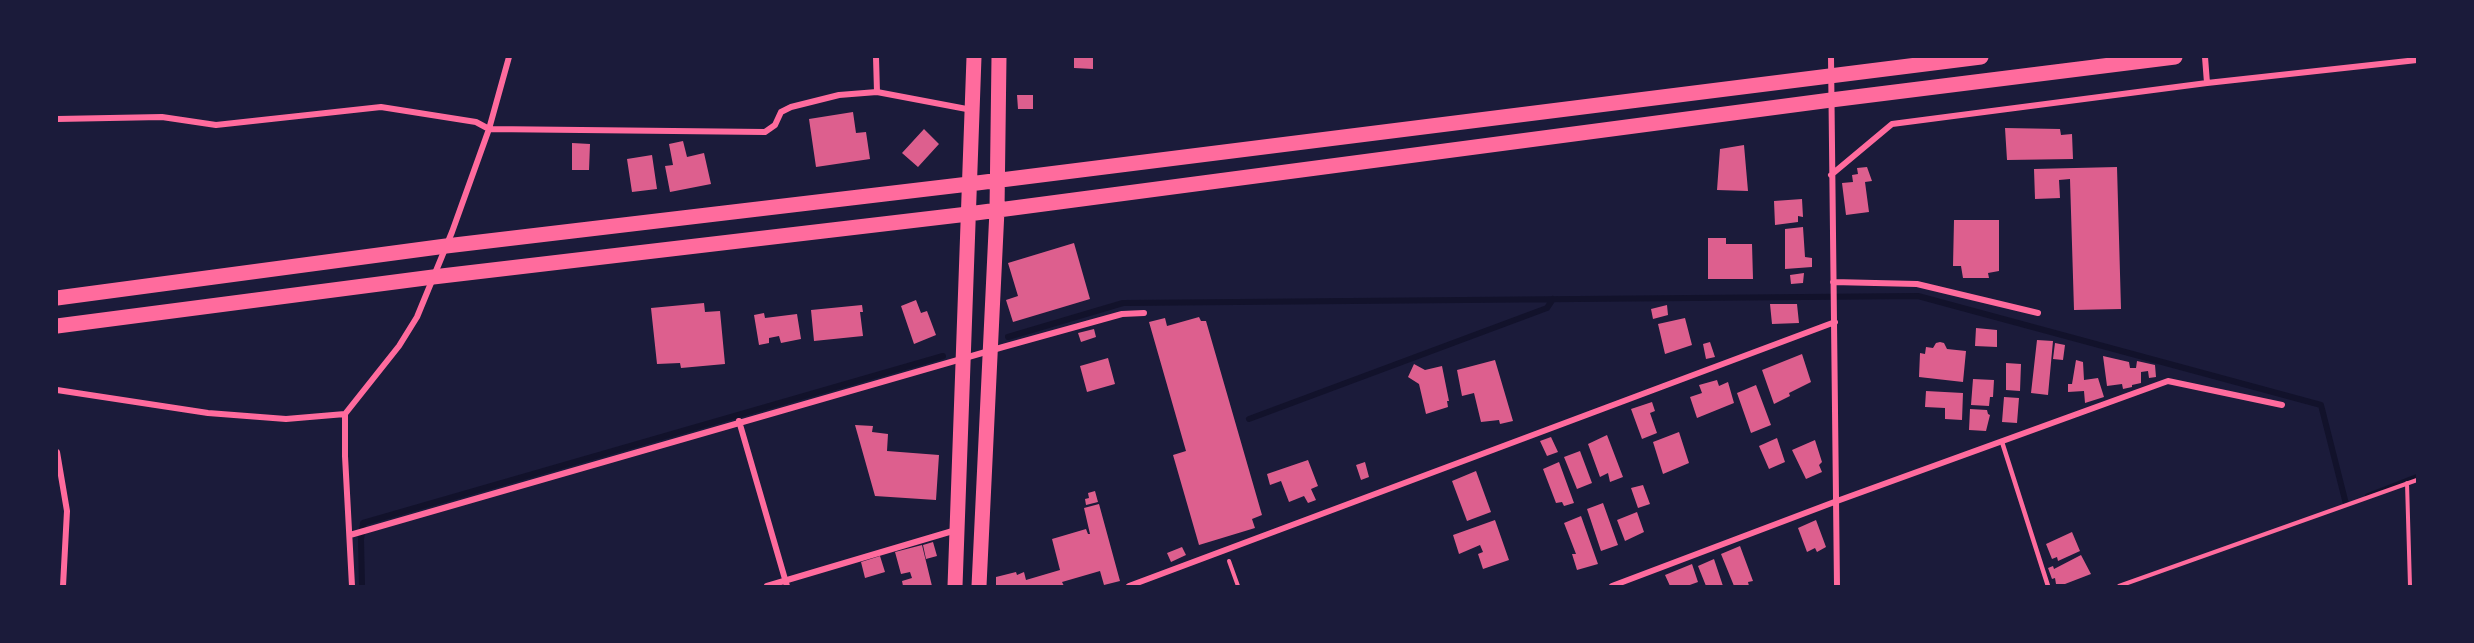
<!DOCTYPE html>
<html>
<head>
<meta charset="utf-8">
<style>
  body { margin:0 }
  #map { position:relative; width:2474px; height:643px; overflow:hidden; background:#1b1b3a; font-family:"Archivo Narrow",sans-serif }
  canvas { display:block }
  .frame { position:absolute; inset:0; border:58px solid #1b1b3a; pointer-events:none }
</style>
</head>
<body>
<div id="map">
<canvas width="2474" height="643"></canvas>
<div class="frame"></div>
</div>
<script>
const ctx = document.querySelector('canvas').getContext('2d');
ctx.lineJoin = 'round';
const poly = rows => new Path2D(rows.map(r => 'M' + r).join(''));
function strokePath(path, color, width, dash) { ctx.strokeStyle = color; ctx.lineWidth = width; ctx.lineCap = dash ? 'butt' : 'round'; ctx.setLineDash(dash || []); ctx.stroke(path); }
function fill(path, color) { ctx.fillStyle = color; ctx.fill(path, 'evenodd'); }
strokePath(poly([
  [1008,337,1123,303,1918,296,2321,405,2346,504],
  [1249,419,1547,308,1553,299],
  [2368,496,2417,477],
  [362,586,361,540,363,523,943,356]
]), '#12122b', 6);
fill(poly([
  [1074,57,1093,57,1093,69,1074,68],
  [1017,95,1033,95,1033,109,1018,109],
  [853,112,856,133,866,132,870,159,816,167,809,119],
  [2005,128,2060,129,2061,135,2072,134,2073,159,2007,160],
  [924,129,939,144,918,167,902,153],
  [683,141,687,157,704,153,711,184,670,192,665,166,673,165,669,144],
  [572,143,590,144,589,170,572,170],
  [1744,145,1748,191,1717,190,1720,149],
  [652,155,657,189,632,192,627,159],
  [1867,167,1872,181,1865,182,1869,212,1846,215,1842,183,1853,182,1852,175,1858,174,1857,168],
  [2117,167,2121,309,2074,310,2070,179,2059,180,2060,198,2035,199,2034,169],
  [1802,199,1803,217,1798,216,1798,222,1775,225,1774,201],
  [1954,220,1999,220,1999,271,1988,273,1989,278,1963,278,1961,266,1953,266],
  [1803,227,1805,257,1812,258,1812,267,1785,269,1785,229],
  [1708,238,1726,238,1726,244,1752,244,1753,279,1708,279],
  [1074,243,1090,299,1013,322,1006,300,1018,296,1008,263],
  [1804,273,1803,283,1791,284,1790,275],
  [916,300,921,313,927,311,936,335,914,344,901,306],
  [704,303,705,312,720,311,725,364,681,368,680,363,657,364,651,308],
  [1770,304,1797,304,1799,323,1772,324],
  [862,305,863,312,860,312,863,336,814,341,811,310],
  [1667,305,1668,315,1653,319,1651,309],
  [764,313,765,318,797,314,801,339,781,343,779,336,769,338,769,343,759,345,754,315],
  [1199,317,1201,321,1206,321,1262,515,1252,519,1255,528,1199,545,1173,455,1186,451,1149,322,1165,318,1167,326],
  [1685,318,1692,345,1665,354,1658,324],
  [1976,328,1997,330,1997,347,1975,346],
  [1094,329,1096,337,1081,342,1078,333],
  [2037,340,2053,341,2048,395,2031,393],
  [1710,342,1715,357,1706,359,1703,344],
  [1940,342,1944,343,1947,349,1966,351,1963,382,1919,377,1920,353,1925,354,1926,347,1933,348,1936,343],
  [2055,343,2065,345,2063,360,2053,359],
  [1802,354,1811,382,1789,393,1790,396,1774,404,1762,370],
  [2103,356,2129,362,2130,368,2136,368,2137,361,2155,365,2156,377,2149,378,2148,371,2141,372,2141,383,2132,385,2132,387,2123,389,2122,384,2107,386],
  [1108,358,1115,384,1087,392,1080,366],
  [1495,360,1513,421,1500,424,1499,420,1481,422,1474,393,1462,396,1457,370],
  [2076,360,2083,362,2084,380,2098,378,2104,397,2085,403,2084,391,2068,392,2068,384,2072,384],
  [2006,363,2021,364,2020,391,2006,390],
  [1414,364,1425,370,1442,366,1449,401,1447,401,1448,407,1426,414,1419,384,1408,377],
  [1973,379,1994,380,1993,397,1990,397,1989,406,1971,405],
  [1717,380,1719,386,1728,382,1734,403,1697,418,1690,397,1702,393,1699,385],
  [1756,385,1771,425,1751,433,1737,393],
  [1926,391,1963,393,1962,420,1945,419,1945,408,1925,407],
  [2004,397,2019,398,2017,423,2002,422],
  [1652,402,1655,411,1650,413,1657,433,1642,439,1631,409],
  [1970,409,1987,410,1988,414,1990,415,1986,431,1969,430],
  [855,425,873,426,872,432,888,434,887,451,939,455,936,500,875,496],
  [1679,432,1689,463,1663,474,1653,442],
  [1607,435,1623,477,1610,482,1608,473,1600,477,1588,444],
  [1551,437,1558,452,1547,456,1540,441],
  [1777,438,1785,462,1769,469,1759,446],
  [1815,440,1822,462,1819,465,1822,472,1806,479,1792,450],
  [1580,451,1592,483,1577,489,1564,457],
  [1308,460,1318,486,1311,489,1316,500,1308,503,1304,496,1289,502,1281,481,1270,485,1267,474],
  [1365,462,1369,477,1361,480,1356,465],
  [1559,462,1574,503,1564,506,1562,502,1556,503,1543,469],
  [1476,471,1491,512,1467,521,1452,481],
  [1643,485,1650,504,1638,508,1631,488],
  [1095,491,1098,502,1086,505,1085,499,1089,498,1088,493],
  [1603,503,1618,545,1601,551,1587,509],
  [1099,504,1120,581,1104,585,1100,571,1062,582,1064,586,996,586,996,577,1016,572,1017,575,1024,572,1026,580,1060,570,1052,539,1086,529,1088,534,1090,534,1084,508],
  [1637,512,1644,532,1625,541,1617,520],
  [1581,516,1598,564,1577,570,1572,554,1576,554,1564,523],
  [1495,520,1509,560,1483,569,1478,554,1483,552,1480,545,1459,554,1453,535],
  [1816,520,1826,547,1817,552,1815,548,1807,552,1798,528],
  [2072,532,2080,551,2058,561,2057,557,2052,559,2046,544],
  [933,542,937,556,926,559,923,545],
  [922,545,932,586,903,586,902,581,912,578,910,572,901,574,895,552],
  [1740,546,1753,581,1748,582,1749,586,1734,586,1721,554],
  [1182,547,1186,555,1171,562,1167,553],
  [2081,555,2091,574,2065,584,2056,584,2055,578,2052,579,2048,568,2053,566,2054,569],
  [880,556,885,572,865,578,861,562],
  [1714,559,1723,586,1706,586,1698,566],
  [1692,564,1698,582,1687,586,1670,586,1665,575]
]), '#dd5f8e');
strokePath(poly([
  [2407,483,2410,586],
  [1229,561,1238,586],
  [2119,586,2417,480]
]), '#ff6b9d', 4);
strokePath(poly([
  [2002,442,2048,586]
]), '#ff6b9d', 4.5);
strokePath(poly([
  [876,57,877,92],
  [1831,57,1837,586],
  [2205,57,2207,83],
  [57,119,162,117,216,125,381,107,476,122,489,129,765,132,775,125,781,112,791,107,839,95,877,92,972,110],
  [1831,175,1892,124,2207,83,2417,60],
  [1833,282,1917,284,2038,313],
  [57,390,208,413,286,419,345,414],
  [739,421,787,586],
  [57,452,67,511,63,586],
  [350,535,1003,347,1122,314,1144,313],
  [352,586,345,456,345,414,399,346,417,317,452,232,489,129,509,57],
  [767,586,956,530],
  [1129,586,1835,322],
  [1612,586,1837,501,2168,381,2282,405]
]), '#ff6b9d', 6);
strokePath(poly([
  [57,298,446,246,969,184,1981,57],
  [57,326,433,277,968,214,1831,100,2175,57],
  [955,586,974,57],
  [979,586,997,210,999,57]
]), '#ff6b9d', 15);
</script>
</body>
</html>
